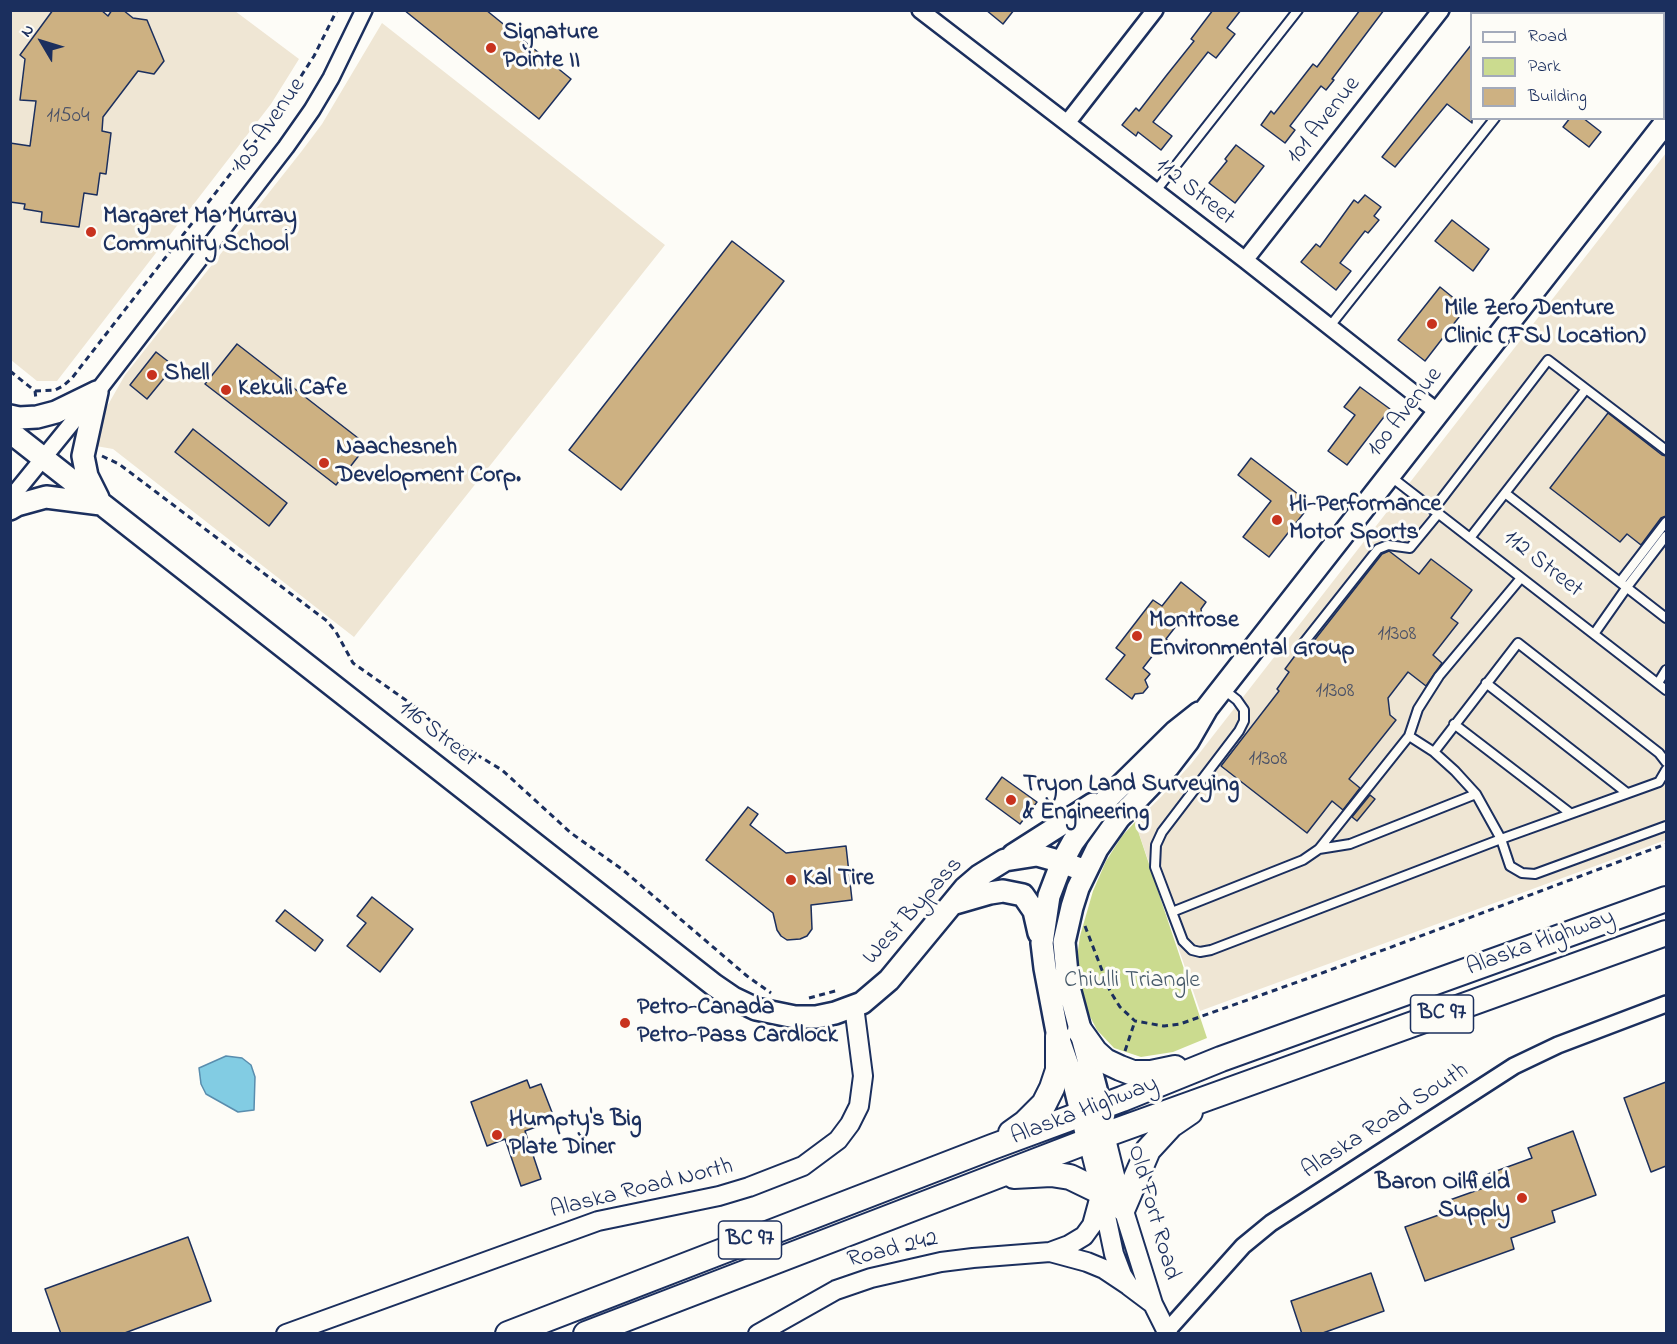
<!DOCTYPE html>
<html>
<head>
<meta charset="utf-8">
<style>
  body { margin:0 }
  #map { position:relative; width:1677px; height:1344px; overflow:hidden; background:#fdfcf7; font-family:"Indie Flower",sans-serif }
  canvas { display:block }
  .frame { position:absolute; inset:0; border:12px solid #1b2f5e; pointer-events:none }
  .legend { position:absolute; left:1470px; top:12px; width:195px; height:108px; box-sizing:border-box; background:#fdfcf7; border:2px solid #a3aaba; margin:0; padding:8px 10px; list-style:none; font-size:18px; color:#1b2f5e }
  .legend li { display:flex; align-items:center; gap:12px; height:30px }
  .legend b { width:30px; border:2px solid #a3aaba }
  .north { position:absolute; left:12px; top:12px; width:60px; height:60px; -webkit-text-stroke:4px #fdfcf7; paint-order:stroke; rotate:308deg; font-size:16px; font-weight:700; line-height:24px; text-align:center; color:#1b2f5e }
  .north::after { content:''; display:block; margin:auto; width:21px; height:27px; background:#1b2f5e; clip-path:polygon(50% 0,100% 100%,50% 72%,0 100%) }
</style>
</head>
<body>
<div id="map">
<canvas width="1677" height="1344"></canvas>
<div class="frame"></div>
<ul class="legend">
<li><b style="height:8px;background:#fdfcf7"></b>Road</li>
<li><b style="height:16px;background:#cbdb8f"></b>Park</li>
<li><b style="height:16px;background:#cdb182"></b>Building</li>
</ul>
<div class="north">N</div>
</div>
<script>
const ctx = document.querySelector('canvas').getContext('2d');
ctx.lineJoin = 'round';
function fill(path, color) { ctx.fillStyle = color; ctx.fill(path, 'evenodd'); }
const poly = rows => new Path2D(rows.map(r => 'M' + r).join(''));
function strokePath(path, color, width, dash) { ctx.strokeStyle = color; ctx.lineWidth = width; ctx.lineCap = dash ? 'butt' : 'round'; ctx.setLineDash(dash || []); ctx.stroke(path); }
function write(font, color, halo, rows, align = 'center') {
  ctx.font = font + ' "Indie Flower",sans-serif'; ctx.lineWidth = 6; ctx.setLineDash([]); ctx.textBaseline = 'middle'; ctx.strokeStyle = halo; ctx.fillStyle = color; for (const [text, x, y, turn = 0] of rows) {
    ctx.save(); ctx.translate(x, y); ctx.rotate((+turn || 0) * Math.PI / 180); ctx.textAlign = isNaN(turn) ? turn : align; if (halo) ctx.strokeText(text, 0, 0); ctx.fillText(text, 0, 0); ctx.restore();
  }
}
fill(poly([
  [10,11,235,11,299,59,271,104,57,381,37,381,11,360],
  [382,23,665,245,354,637,113,449,96,446,101,417,125,375,301,152,322,124],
  [1666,153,1666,840,1200,1011,1135,822,1161,797,1191,764]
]), '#efe6d4');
fill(poly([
  [1135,822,1207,1038,1173,1052,1141,1057,1114,1048,1097,1030,1082,1001,1075,971,1080,936,1093,891,1106,861,1122,836]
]), '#cbdb8f');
const water = poly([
  [226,1056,242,1058,251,1065,255,1077,254,1110,238,1112,206,1094,201,1084,199,1068,226,1056]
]);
fill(water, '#82cce3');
strokePath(water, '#598dae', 1.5);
const building = poly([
  [53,10,101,10,108,16,112,10,123,10,133,18,147,20,164,61,154,74,138,71,103,117,102,131,111,133,106,174,100,173,97,195,84,193,79,227,41,222,42,212,24,209,25,204,10,202,10,143,30,146,36,101,20,100,25,59,20,55,53,10],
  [404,10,486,10,571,79,539,119,404,10],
  [986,10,1014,10,1003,24,986,10],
  [1213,10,1241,10,1227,28,1235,34,1216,58,1208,52,1153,122,1172,136,1161,150,1138,132,1136,136,1122,125,1136,108,1139,111,1166,76,1194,41,1191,39,1213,10],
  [1360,10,1384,10,1332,79,1334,80,1326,90,1321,86,1290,126,1295,130,1285,143,1261,125,1271,111,1274,114,1313,64,1317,67,1360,10],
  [1472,44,1472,123,1447,104,1395,167,1382,157,1472,44],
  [1570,118,1583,118,1601,132,1589,147,1563,127,1570,118],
  [1236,145,1264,166,1235,203,1209,183,1227,161,1225,159,1236,145],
  [1365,195,1381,207,1374,216,1379,220,1368,233,1365,231,1340,263,1351,271,1336,290,1301,262,1316,244,1320,247,1354,200,1358,203,1365,195],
  [1452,220,1489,249,1473,271,1435,241,1452,220],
  [732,241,784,281,621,490,569,450,732,241],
  [1440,287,1466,308,1425,361,1398,340,1440,287],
  [237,344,367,445,336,485,205,384,237,344],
  [156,352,174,366,147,399,130,385,156,352],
  [1360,387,1390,409,1347,465,1328,451,1355,415,1344,407,1360,387],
  [1608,413,1662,455,1666,456,1666,516,1661,518,1641,545,1627,534,1620,542,1550,488,1608,413],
  [193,429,287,503,269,526,175,452,193,429],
  [1251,458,1311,504,1269,557,1243,537,1271,501,1238,475,1251,458],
  [1389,551,1419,574,1431,559,1472,590,1451,618,1458,623,1433,655,1442,663,1426,686,1408,672,1388,698,1390,715,1396,720,1349,779,1360,788,1343,810,1332,801,1307,833,1221,766,1279,691,1277,689,1289,672,1285,669,1297,653,1302,656,1382,554,1389,551],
  [1181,582,1206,602,1201,609,1202,616,1199,620,1191,620,1187,626,1180,621,1166,639,1173,645,1166,653,1162,654,1157,650,1143,668,1150,674,1145,680,1148,687,1143,693,1135,694,1132,699,1106,679,1125,655,1116,648,1153,600,1162,606,1181,582],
  [1002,777,1037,802,1020,824,986,799,1002,777],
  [1370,795,1375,799,1357,821,1352,817,1370,795],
  [748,807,758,814,750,825,786,853,846,846,852,900,811,905,812,929,807,936,800,939,787,940,781,936,777,930,773,913,706,860,748,807],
  [372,897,413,929,380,972,347,946,366,923,357,916,372,897],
  [285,910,323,940,315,951,276,921,285,910],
  [527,1080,530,1088,541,1084,555,1120,525,1131,541,1179,521,1186,505,1139,487,1146,471,1102,527,1080],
  [1666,1082,1666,1166,1651,1172,1624,1098,1666,1082],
  [1573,1131,1596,1195,1552,1211,1555,1222,1511,1238,1514,1249,1425,1281,1405,1227,1450,1211,1447,1201,1492,1185,1488,1174,1532,1158,1528,1148,1573,1131],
  [188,1237,211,1301,122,1334,61,1334,45,1289,188,1237],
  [1371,1273,1384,1311,1320,1334,1302,1334,1291,1301,1371,1273]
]);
fill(building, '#cdb182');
strokePath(building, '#1b2f5e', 1.5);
const service = poly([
  [1578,14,1581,10],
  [1155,192,1298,10],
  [1330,326,1495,118],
  [1390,476,1666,690],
  [1505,493,1666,618],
  [1433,510,1548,360,1586,389],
  [1470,538,1586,389,1666,450],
  [1620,582,1666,522],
  [1594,634,1627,587,1666,536],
  [1302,645,1378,549,1388,545,1410,548,1438,514],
  [1486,683,1627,793],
  [1658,683,1666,670],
  [1223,689,1237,700,1244,710,1244,721,1239,731,1162,832,1156,845,1155,867,1172,912,1303,860,1319,849,1409,736,1418,709,1439,676,1521,578],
  [1454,724,1570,813],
  [1409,736,1434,752,1455,771,1476,794,1501,839,1510,866,1522,873,1535,874,1666,826],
  [1434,752,1518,643,1659,753,1666,762],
  [1319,849,1350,844,1476,794],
  [1172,912,1183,941,1192,950,1200,952,1211,950,1501,839,1659,782,1666,770]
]);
const minor = poly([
  [920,10,1245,260,1439,413],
  [1067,123,1155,10],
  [1245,260,1441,10],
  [10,499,97,392,286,147,312,110,331,78,364,10],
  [1167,1331,1243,1246,1271,1223,1514,1066,1558,1045,1666,1004]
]);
const tertiary = poly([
  [1105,1135,1123,1208,1153,1304,1168,1334],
  [1088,1141,1101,1192,1114,1254,1122,1275,1129,1286,1153,1304],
  [1050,1252,1087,1262,1104,1269,1128,1285],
  [286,1334,598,1221,719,1196,749,1187,803,1166,838,1140,850,1124,859,1106,863,1076,854,1006],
  [758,1334,836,1290,871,1278,941,1262,973,1258,1050,1252,1069,1245,1084,1236,1092,1225,1101,1192]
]);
const secondary = poly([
  [97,392,83,456,87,476,98,498],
  [10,416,19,418,37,417,56,412,97,392],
  [10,432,714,985,733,998,756,1009,795,1017,816,1017,835,1013,862,1003,889,980,965,888,979,876,1005,860,1037,855,1062,862,1085,871],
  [10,509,17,505,46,497,101,504],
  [1013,855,1093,804],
  [952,904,990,893,1003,891,1023,895,1034,911,1039,933],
  [1105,1135,1096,1089,1068,984,1064,942,1072,907,1078,888,1097,849,1119,818,1168,767,1188,741,1207,708,1666,122],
  [1088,1141,1074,1083,1058,1037,1045,968,1042,943,1049,896,1062,862,1073,842,1098,808,1175,732,1199,713]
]);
const trunk = poly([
  [1080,1031,1095,1052,1105,1061,1120,1068,1133,1073,1151,1073,1175,1068],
  [1011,1133,1025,1123,1044,1104,1052,1088,1058,1070,1058,1037],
  [1014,1176,1051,1174,1070,1177,1101,1192],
  [1123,1208,1148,1150,1171,1125,1190,1112],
  [508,1334,992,1147,1122,1099,1221,1059,1666,899],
  [586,1334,1088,1141,1666,933]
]);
strokePath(service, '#1b2f5e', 12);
strokePath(minor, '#1b2f5e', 20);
strokePath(tertiary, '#1b2f5e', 22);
strokePath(secondary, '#1b2f5e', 26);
strokePath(trunk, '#1b2f5e', 28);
strokePath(poly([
  [10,371,35,391,36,399],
  [35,391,55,390,63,386,72,378,276,115,314,56,337,10],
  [102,456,119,464,327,621,336,632,353,663,420,710,444,735,502,770,571,833,623,870,747,976,771,993],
  [1085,926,1110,991,1120,1007,1135,1021,1164,1026,1180,1024,1306,979,1666,844],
  [809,998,839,990],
  [1125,1051,1135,1021]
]), '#1b2f5e', 3, [6, 4.5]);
strokePath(service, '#fdfcf7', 8);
strokePath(minor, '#fdfcf7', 15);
strokePath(tertiary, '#fdfcf7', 18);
strokePath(secondary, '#fdfcf7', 21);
strokePath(trunk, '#fdfcf7', 24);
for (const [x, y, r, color] of [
  [491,48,6,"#c8321e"],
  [91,232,6,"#c8321e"],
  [1432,324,6,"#c8321e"],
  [152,375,6,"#c8321e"],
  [226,390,6,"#c8321e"],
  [324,463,6,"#c8321e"],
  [1277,520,6,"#c8321e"],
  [1137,636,6,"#c8321e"],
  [1011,800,6,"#c8321e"],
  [791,880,6,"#c8321e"],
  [625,1023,6,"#c8321e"],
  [497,1135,6,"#c8321e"],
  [1522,1198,6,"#c8321e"]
]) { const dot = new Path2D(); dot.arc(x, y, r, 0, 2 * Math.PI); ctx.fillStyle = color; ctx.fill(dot); strokePath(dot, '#fdfcf7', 2); }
write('21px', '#485067', null, [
  ["11504",68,118],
  ["11308",1397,636],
  ["11308",1335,693],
  ["11308",1268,761]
]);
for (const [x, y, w] of [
  [1442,1014,63],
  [750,1240,63]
]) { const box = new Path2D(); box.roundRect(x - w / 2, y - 19, w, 38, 4.5); ctx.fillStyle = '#fdfcf7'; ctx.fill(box); strokePath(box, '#1b2f5e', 1.5); }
write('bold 22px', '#1b2f5e', null, [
  ["BC 97",1442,1014],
  ["BC 97",750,1240]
]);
write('bold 24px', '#1b2f5e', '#fdfcf7', [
  ["Signature",503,34],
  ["Pointe II",503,62],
  ["Margaret Ma Murray",103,218],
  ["Community School",103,246],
  ["Mile Zero Denture",1444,310],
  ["Clinic (FSJ Location)",1444,338],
  ["Shell",164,375],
  ["Kekuli Cafe",238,390],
  ["Naachesneh",336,449],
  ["Development Corp.",336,477],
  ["Hi-Performance",1289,506],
  ["Motor Sports",1289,534],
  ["Montrose",1149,622],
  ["Environmental Group",1149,650],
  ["Tryon Land Surveying",1023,786],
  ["& Engineering",1023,814],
  ["Kal Tire",803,880],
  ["Petro-Canada",637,1009],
  ["Petro-Pass Cardlock",637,1037],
  ["Humpty's Big",509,1121],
  ["Plate Diner",509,1149],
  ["Baron Oilfield",1510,1184,"right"],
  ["Supply",1510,1212,"right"]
], 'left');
write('24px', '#1b2f5e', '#fdfcf7', [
  ["101 Avenue",1325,121,-52],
  ["105 Avenue",270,126,-55],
  ["112 Street",1194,193,38],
  ["100 Avenue",1406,413,-52],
  ["112 Street",1542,565,38],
  ["116 Street",437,735,38],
  ["West Bypass",914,912,-48],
  ["Alaska Highway",1541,944,-20],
  ["Alaska Highway",1085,1112,-21],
  ["Alaska Road South",1386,1122,-33],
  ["Alaska Road North",642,1190,-14],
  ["Old Fort Road",1152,1213,74],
  ["Road 242",893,1251,-14]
]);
write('24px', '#475a6a', '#fdfcf7', [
  ["Chiulli Triangle",1132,982]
]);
</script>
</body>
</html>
